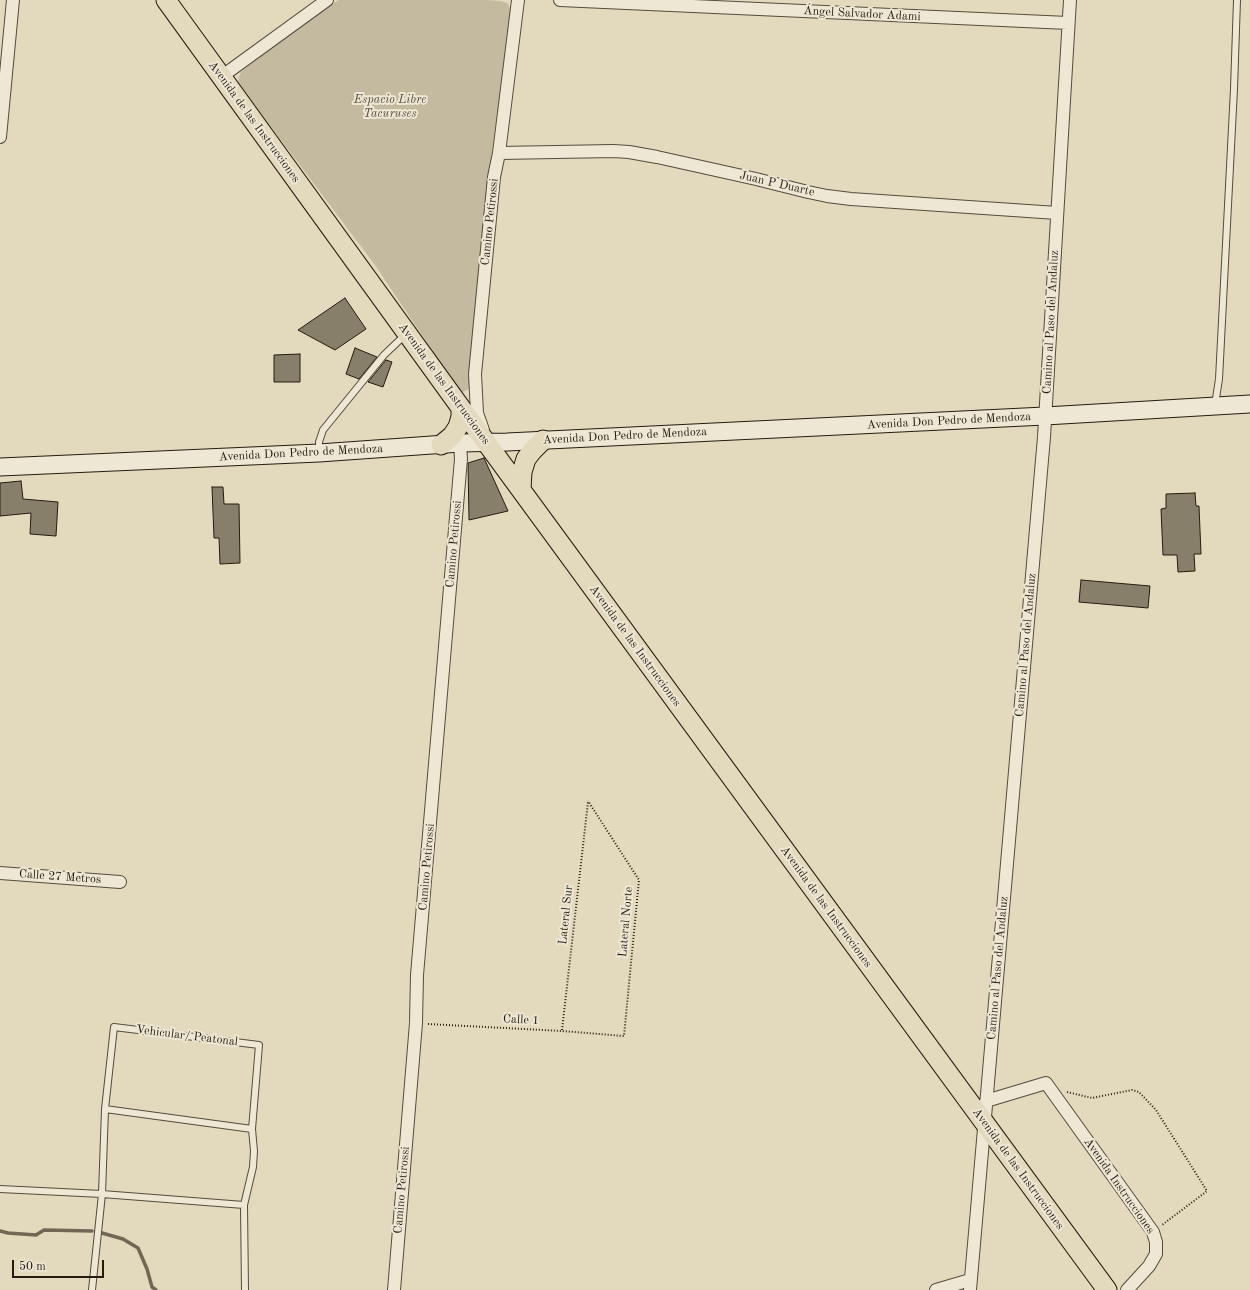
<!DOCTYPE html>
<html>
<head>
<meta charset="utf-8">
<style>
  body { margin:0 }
  #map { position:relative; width:1250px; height:1290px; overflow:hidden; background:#e3dabd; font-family:"Old Standard TT",serif }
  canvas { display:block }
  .scale { position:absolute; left:12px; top:1260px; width:92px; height:18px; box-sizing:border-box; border:2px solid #241c11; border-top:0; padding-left:5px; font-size:12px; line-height:14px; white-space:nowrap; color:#241c11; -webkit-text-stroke:3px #ede7d4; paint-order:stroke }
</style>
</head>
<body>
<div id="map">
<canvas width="1250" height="1290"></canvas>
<div class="scale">50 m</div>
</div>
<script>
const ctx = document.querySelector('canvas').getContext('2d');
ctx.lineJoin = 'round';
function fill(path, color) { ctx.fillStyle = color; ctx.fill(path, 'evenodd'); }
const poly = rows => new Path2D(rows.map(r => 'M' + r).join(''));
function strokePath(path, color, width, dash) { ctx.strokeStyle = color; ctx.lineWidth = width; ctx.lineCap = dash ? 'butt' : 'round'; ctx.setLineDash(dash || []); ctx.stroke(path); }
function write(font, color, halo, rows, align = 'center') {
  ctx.font = font + ' "Old Standard TT",serif'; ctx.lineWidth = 4; ctx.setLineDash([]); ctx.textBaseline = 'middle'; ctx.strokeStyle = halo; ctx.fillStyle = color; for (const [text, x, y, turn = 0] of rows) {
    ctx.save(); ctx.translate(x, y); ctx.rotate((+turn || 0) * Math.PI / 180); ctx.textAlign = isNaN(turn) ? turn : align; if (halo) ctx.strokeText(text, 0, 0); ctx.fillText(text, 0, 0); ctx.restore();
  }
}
fill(poly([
  [339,0,487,0,501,1,507,3,509,6,511,12,486,196,469,389,463,392,458,389,375,265,238,83,239,77,241,72,322,9]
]), '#c3baa0');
strokePath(poly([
  [0,1231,8,1233,36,1235,44,1230,92,1231],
  [102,1233,123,1239,138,1248,147,1269,152,1287,156,1290]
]), '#706755', 3.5);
const building = poly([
  [345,298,366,329,335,350,298,330,345,298],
  [355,348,377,357,359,379,346,374,355,348],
  [300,354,300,382,274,382,274,355,300,354],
  [386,360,392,362,383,387,368,382,386,360],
  [484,458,508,511,469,520,468,463,484,458],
  [21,481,23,499,58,502,56,536,30,534,31,513,0,516,0,483,21,481],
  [212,487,223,487,224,504,239,504,240,563,220,564,219,538,214,538,212,487],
  [1195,493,1196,506,1199,506,1201,554,1194,554,1195,571,1178,572,1177,555,1163,555,1161,509,1166,508,1166,494,1195,493],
  [1081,580,1150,586,1148,608,1079,602,1081,580]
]);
fill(building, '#877f6a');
strokePath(building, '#241c11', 1);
const lane = poly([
  [1215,405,1219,379,1234,89,1237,0],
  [319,451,319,442,323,430,384,355,406,334],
  [105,1109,252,1129],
  [0,1189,102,1194,244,1205],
  [92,1290,102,1194,105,1109,114,1027,259,1045,252,1129,254,1151,253,1167,244,1205,245,1290]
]);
const street = poly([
  [560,0,1068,23],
  [221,77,327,0],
  [0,137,13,0],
  [499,153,613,151,629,152,657,157,756,179,808,192,827,196,851,199,1057,213],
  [483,430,477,413,475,374,494,177,499,153,518,0],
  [0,873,120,882],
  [986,1101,1046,1083,1153,1232,1156,1242,1156,1254,1149,1266,1127,1290],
  [394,1290,416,1023,417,975,459,482,461,459,460,443],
  [936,1290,970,1280],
  [970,1290,1044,437,1070,0]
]);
const secondary = poly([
  [0,467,319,453,460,443,507,442,1045,416,1250,404]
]);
const primary = poly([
  [166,0,461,408,1107,1290],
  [441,445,452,436,458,427,461,417,461,408],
  [521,489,522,472,526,459,532,451,543,440]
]);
strokePath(lane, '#544c3c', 8);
strokePath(street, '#544c3c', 14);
strokePath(secondary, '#241c11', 19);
strokePath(primary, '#241c11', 21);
strokePath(poly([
  [428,1024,562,1031,624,1036,639,880,588,801],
  [562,1030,588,802],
  [1067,1092,1092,1098,1132,1090,1139,1092,1156,1110,1207,1191,1162,1225]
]), '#241c11', 2, [1, 2]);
strokePath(lane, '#ede7d4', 6);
strokePath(street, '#ede7d4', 12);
strokePath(secondary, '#ede7d4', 17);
strokePath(primary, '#e3dabd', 19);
write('12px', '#241c11', '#ede7d4', [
  ["Ángel Salvador Adami",862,14,3],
  ["Avenida de las Instrucciones",254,122,54],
  ["Juan P Duarte",777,184,13],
  ["Camino Petirossi",490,222,-84],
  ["Camino al Paso del Andaluz",1051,322,-87],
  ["Avenida de las Instrucciones",444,384,54],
  ["Avenida Don Pedro de Mendoza",949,421,-3],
  ["Avenida Don Pedro de Mendoza",625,436,-3],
  ["Avenida Don Pedro de Mendoza",301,453,-3],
  ["Camino Petirossi",454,544,-85],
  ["Camino al Paso del Andaluz",1026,645,-85],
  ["Avenida de las Instrucciones",635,646,54],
  ["Camino Petirossi",427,867,-85],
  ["Calle 27 Metros",60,877,4],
  ["Avenida de las Instrucciones",826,907,54],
  ["Lateral Sur",566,915,-84],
  ["Lateral Norte",626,922,-85],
  ["Camino al Paso del Andaluz",998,968,-85],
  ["Calle 1",521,1020,3],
  ["Vehicular/ Peatonal",187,1036,7],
  ["Avenida de las Instrucciones",1018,1169,54],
  ["Avenida Instrucciones",1119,1186,55],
  ["Camino Petirossi",402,1190,-85]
]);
write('italic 12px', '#544b3c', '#ede7d4', [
  ["Espacio Libre",390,100],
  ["Tacuruses",390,114]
]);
</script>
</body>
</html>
